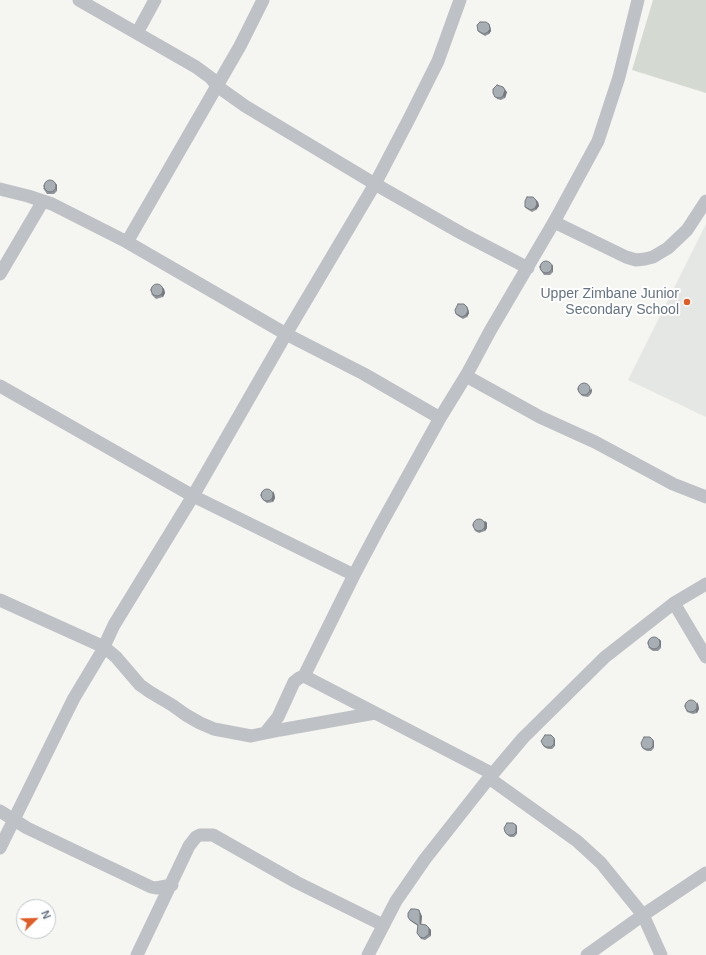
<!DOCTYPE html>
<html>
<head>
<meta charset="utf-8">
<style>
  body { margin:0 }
  #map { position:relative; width:706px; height:955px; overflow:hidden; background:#f5f5f1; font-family:Helvetica,sans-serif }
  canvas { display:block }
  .north { position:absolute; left:16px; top:899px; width:40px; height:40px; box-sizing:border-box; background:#fff; border:1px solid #c1c7cd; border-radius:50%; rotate:67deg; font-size:11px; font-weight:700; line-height:16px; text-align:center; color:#657382 }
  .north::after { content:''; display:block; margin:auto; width:14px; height:18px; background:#de5d28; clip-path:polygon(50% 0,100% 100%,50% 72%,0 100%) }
</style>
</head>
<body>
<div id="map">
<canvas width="706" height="955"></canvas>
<div class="north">N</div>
</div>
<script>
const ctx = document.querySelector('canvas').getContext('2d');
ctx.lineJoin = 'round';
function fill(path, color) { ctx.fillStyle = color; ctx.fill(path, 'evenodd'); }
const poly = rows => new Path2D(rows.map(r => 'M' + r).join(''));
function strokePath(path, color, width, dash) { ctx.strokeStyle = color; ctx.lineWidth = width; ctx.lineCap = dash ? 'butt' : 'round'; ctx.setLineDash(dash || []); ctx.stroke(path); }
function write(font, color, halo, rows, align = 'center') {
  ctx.font = font + ' Helvetica,sans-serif'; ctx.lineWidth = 4; ctx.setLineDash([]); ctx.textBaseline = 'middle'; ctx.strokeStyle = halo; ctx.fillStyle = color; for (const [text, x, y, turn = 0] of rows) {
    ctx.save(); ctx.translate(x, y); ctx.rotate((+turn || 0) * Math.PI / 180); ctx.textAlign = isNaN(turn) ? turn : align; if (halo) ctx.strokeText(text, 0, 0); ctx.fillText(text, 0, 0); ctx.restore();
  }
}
fill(poly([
  [706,224,706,417,628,380]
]), '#e5e7e5');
fill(poly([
  [653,0,706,0,706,93,632,70]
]), '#d4dad1');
strokePath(poly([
  [79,0,196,67,211,78,217,86,245,106,375,184,461,233,528,268],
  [137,33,155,0],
  [0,189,28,196,52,204,127,242,286,334,364,374,440,418],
  [554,222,626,257,636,260,645,259,653,257,668,248,687,230,706,201],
  [127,242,240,46,263,0],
  [0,274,43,201],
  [466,376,540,417,595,442,673,484,706,497],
  [0,386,193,496,354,575],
  [0,600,104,647,116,657,140,685,150,692,172,705,186,715,200,723,214,729,251,736,280,730,375,713],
  [674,603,706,657],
  [304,676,493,774],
  [265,733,278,717,294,682,299,678,304,676,354,575,380,526,440,418,467,374,490,331,554,222,598,141,619,77,638,0],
  [489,778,577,841,601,863,643,915,661,955],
  [0,811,27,828,151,887,156,888,172,885],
  [0,848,63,720,74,698,101,653,114,625,193,496,286,334,375,184,410,117,438,61,460,0],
  [137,955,189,846,196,837,200,835,213,835,296,882,383,925],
  [368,955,396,901,425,859,485,783,523,738,605,657,674,603,706,584],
  [587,955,643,915,706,873]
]), '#bec1c5', 13);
fill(poly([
  [490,26,491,31,489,34,485,36,480,33,478,31],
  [507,92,505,98,501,100,497,99,493,93],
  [55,183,57,185,57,191,54,194,47,194,43,188],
  [536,200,538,202,539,206,536,210,532,212,527,209,525,207],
  [553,266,553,272,550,275,544,275,540,269],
  [162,287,164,289,165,293,163,297,156,299,151,294],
  [468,309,469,313,467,317,463,319,458,316,456,314],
  [592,390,591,394,588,397,582,396,578,391],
  [274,493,275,498,273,502,267,503,263,500,262,498],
  [485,521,487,523,487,528,485,531,479,533,475,531,474,529],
  [659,639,661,641,661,648,658,651,653,651,650,649,648,647],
  [698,704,699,709,697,713,693,714,687,712,686,710],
  [555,740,555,746,552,749,548,749,544,747,543,745],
  [653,740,654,742,654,748,651,751,647,751,643,749,642,747],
  [516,825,517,827,517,834,514,837,510,837,506,834,505,832],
  [422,916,421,924,431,930,431,936,425,940,421,939,417,933,418,926,412,922,408,917]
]), '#90969b');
fill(poly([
  [489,24,490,26,491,31,489,34,488,32],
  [503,87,507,92,505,98,503,96],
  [55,183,57,185,57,191,56,189],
  [536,200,538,202,539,206,536,210,535,208],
  [552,264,553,266,553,272,552,270],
  [162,287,164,289,165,293,163,297,161,295],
  [467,307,468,309,469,313,467,317,466,315],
  [591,388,592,390,591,394,590,392],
  [273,491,274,493,275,498,273,502,272,500],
  [485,521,487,523,487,528,485,531,484,529],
  [659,639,661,641,661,648,660,646],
  [697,702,698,704,699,709,697,713,696,711],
  [554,738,555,740,555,746,554,744],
  [653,740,654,742,654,748,653,746],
  [516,825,517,827,517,834,516,832],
  [419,910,422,916,421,926,420,924],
  [429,928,431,930,431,936,429,934]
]), '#757a7e');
const building = poly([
  [480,22,486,22,489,24,490,29,488,32,484,34,478,31,477,25,480,22],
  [497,85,503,87,505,90,503,96,500,98,495,97,493,93,493,89,497,85],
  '44 186a6 6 0 1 1 12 0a6 6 0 1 1-12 0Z',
  [527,197,533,197,536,200,537,204,535,208,531,210,525,207,525,201,527,197],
  '540 267a6 6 0 1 1 12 0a6 6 0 1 1-12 0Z',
  '151 290a6 6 0 1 1 12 0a6 6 0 1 1-12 0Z',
  [458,304,464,304,467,307,468,311,466,315,462,317,456,314,455,310,458,304],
  '578 389a6 6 0 1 1 12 0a6 6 0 1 1-12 0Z',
  '261 495a6 6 0 1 1 12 0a6 6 0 1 1-12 0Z',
  '473 525a6 6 0 1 1 12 0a6 6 0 1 1-12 0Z',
  '648 643a6 6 0 1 1 12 0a6 6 0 1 1-12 0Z',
  '685 706a6 6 0 1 1 12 0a6 6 0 1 1-12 0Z',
  [545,735,551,735,554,738,554,744,551,747,546,747,543,745,541,741,545,735],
  [644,737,650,737,653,740,653,746,650,749,645,749,642,747,641,743,644,737],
  [507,823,513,823,516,825,516,832,513,835,508,835,505,832,504,828,507,823],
  [411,909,415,909,419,910,420,914,420,924,426,925,429,928,429,934,424,938,420,937,417,933,418,925,410,920,408,917,408,913,411,909]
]);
fill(building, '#a7aeb4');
strokePath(building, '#757a7e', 1);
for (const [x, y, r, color] of [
  [687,302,4,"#de5d28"]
]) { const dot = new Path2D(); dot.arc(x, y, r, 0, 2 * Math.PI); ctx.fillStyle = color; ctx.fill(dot); strokePath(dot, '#fff', 1.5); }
write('14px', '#657382', '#fff', [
  ["Upper Zimbane Junior",679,294],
  ["Secondary School",679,310]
], 'right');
</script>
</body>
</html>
